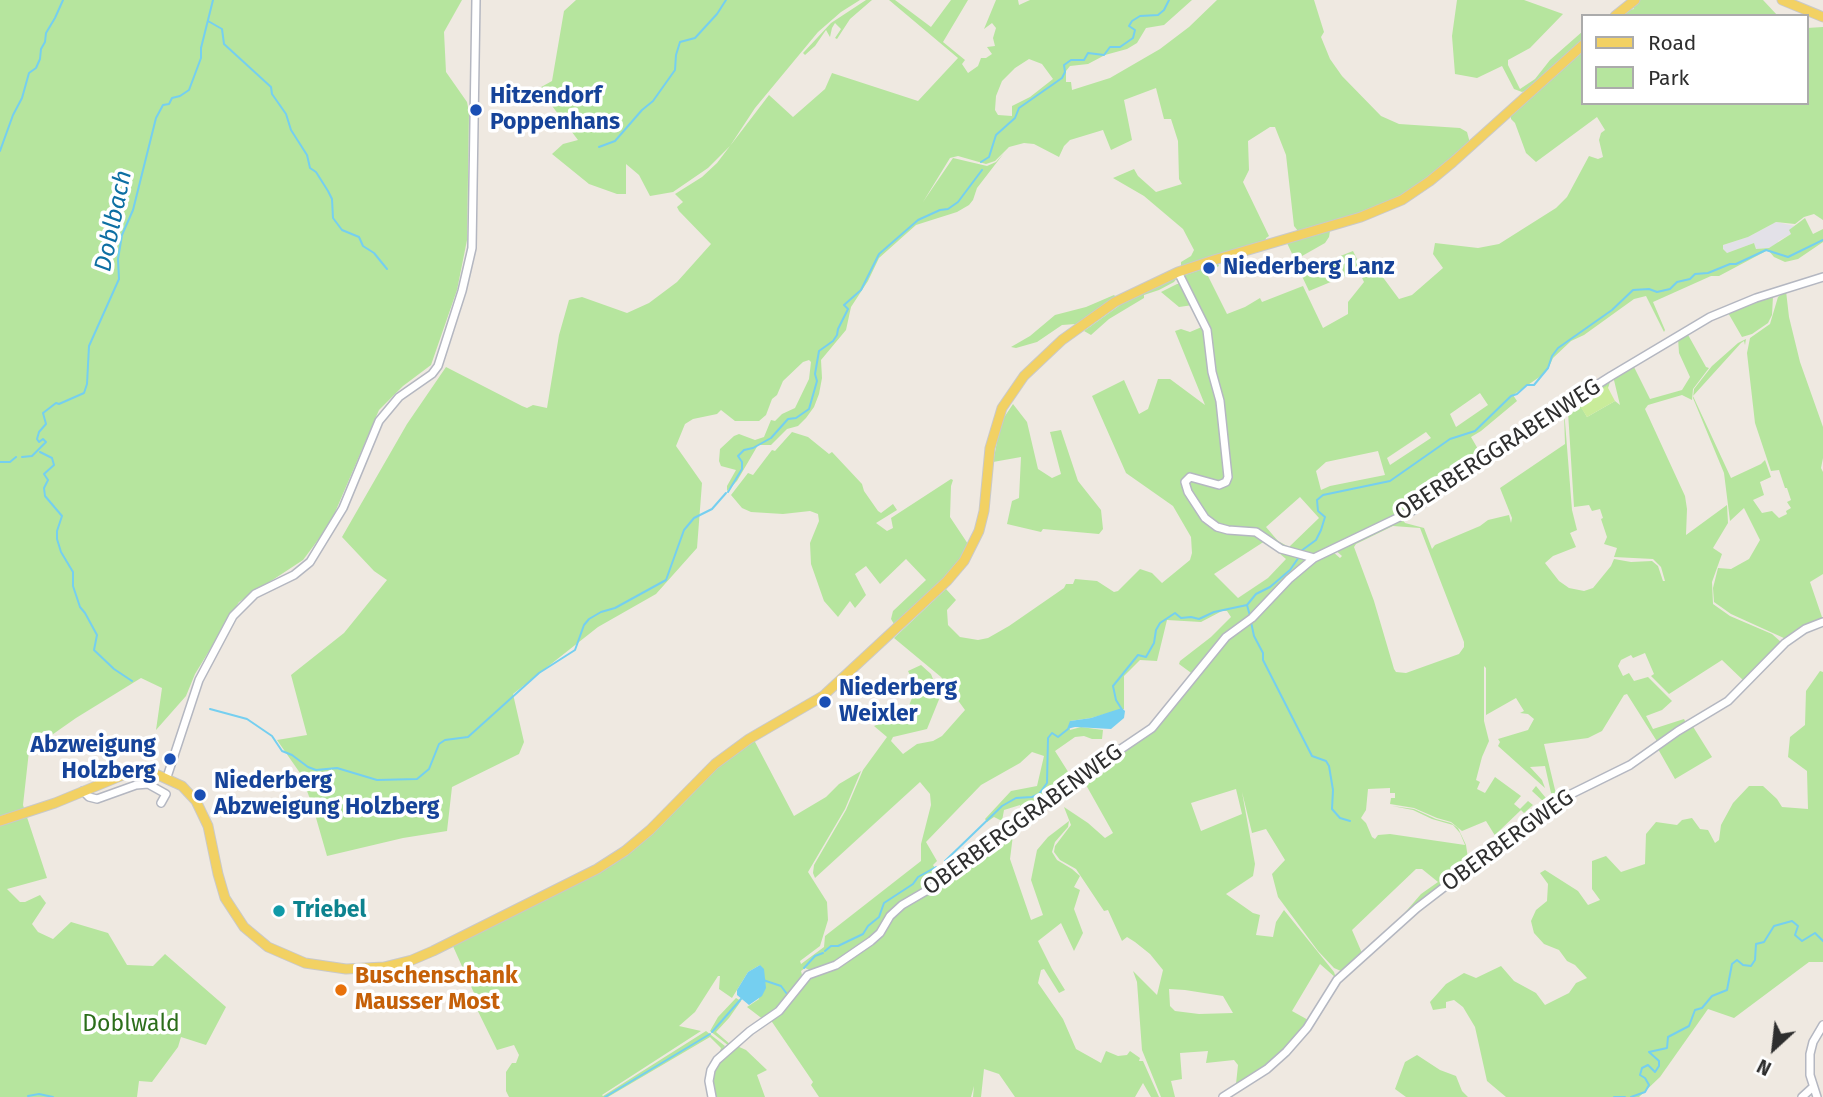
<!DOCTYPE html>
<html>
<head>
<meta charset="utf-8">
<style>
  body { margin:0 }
  #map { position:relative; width:1823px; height:1097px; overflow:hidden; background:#efe9e1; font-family:"Fira Sans",sans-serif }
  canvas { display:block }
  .legend { position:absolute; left:1581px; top:14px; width:228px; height:91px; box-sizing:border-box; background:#fff; border:2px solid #ababab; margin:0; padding:9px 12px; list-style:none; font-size:21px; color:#2e2e2e }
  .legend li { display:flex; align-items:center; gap:14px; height:35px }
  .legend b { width:35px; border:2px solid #ababab }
  .north { position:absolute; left:1739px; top:1013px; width:70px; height:70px; -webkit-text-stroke:5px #fff; paint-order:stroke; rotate:207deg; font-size:19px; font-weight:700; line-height:28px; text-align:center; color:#2e2e2e }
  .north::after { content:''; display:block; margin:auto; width:24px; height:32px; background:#2e2e2e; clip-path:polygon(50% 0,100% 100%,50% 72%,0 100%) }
</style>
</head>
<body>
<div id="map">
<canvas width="1823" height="1097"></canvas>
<ul class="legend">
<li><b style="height:9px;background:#f2d163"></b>Road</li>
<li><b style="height:19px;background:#b6e59e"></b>Park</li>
</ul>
<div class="north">N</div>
</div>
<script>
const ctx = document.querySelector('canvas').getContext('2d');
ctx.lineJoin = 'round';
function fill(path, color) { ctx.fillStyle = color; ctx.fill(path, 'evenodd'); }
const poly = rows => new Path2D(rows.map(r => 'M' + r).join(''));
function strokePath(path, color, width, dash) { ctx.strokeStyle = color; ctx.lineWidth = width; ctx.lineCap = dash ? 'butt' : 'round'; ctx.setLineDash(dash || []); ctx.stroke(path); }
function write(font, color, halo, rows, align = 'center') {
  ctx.font = font + ' "Fira Sans",sans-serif'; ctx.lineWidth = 7; ctx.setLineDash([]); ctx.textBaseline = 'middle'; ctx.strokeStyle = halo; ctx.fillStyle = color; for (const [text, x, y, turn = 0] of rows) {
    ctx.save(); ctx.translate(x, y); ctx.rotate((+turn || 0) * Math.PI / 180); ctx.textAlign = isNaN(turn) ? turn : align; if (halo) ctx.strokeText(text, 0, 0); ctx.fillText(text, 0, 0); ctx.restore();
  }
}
fill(poly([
  [1776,222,1795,226,1790,230,1791,234,1778,241,1779,243,1769,248,1756,249,1754,243,1727,253,1723,249,1723,245,1748,237]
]), '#e3e1e8');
fill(poly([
  [0,0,462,0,444,32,446,72,467,102,469,112,467,240,457,290,431,365,403,386,379,410,330,524,303,560,239,602,195,674,186,696,156,730,162,688,141,678,76,718,29,751,23,805,47,878,7,889,20,902,25,902,40,895,46,903,32,924,38,932,53,939,71,922,108,933,127,965,153,966,165,954,226,1007,206,1045,181,1037,178,1047,152,1082,139,1081,137,1097,0,1097],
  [576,0,860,0,841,12,818,32,755,108,730,146,708,168,673,192,650,196,639,175,626,164,626,194,617,194,589,184,552,154,563,144,578,140,549,102,534,91,552,81,564,11],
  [866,0,872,0,850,19,837,39,835,38,841,29,835,23,832,28,830,37,826,30,815,46,805,55,803,53,831,23],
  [889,0,895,0,931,27,951,0,968,0,943,42,965,60,962,64,968,73,978,66,981,58,986,58,992,54,987,47,995,46,993,38,996,28,992,23,984,29,996,0,1018,0,1019,5,1030,0,1192,0,1164,25,1146,28,1137,43,1127,49,1105,55,1088,64,1070,66,1066,71,1066,82,1071,82,1072,90,1110,78,1160,49,1189,27,1217,0,1314,0,1324,32,1321,37,1330,59,1342,76,1381,116,1399,124,1460,128,1467,132,1470,143,1429,180,1378,209,1298,231,1294,226,1286,155,1275,127,1270,127,1248,141,1249,170,1243,182,1269,236,1266,238,1265,242,1181,267,1181,262,1191,256,1194,250,1183,229,1144,196,1113,178,1134,169,1138,176,1156,192,1182,184,1179,179,1178,141,1171,119,1164,119,1156,88,1124,100,1132,140,1111,150,1103,130,1070,140,1064,146,1059,157,1034,144,1024,143,1009,147,995,161,986,164,958,156,950,158,923,202,953,158,987,166,996,162,1004,153,977,188,973,200,969,205,957,212,916,225,879,258,868,281,851,307,846,330,821,360,822,378,819,394,814,407,806,418,798,426,787,429,771,445,758,445,737,481,727,491,727,486,736,470,721,466,719,461,720,449,734,436,739,434,755,440,764,437,771,420,775,421,782,414,795,408,809,379,811,362,809,360,803,362,783,381,777,395,772,399,766,415,759,421,735,421,721,410,717,414,693,419,685,424,676,446,702,483,697,548,656,594,598,627,513,694,524,742,519,754,452,787,447,831,403,838,327,856,312,804,300,773,277,740,307,735,291,675,344,633,387,580,374,571,342,537,407,424,446,367,522,406,527,408,533,405,547,408,559,335,569,300,582,297,627,313,649,303,677,282,711,244,679,211,677,207,683,202,675,194,702,177,717,163,769,95,793,117,825,89,832,73,918,101,958,58],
  [1029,59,1042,64,1053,79,1030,97,1012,106,1012,116,998,115,995,110,996,96,1002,81,1015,68],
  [1457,0,1524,0,1563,14,1530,48,1508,60,1508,65,1520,89,1535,79,1550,60,1583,31,1583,41,1531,88,1522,92,1514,89,1502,66,1477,78,1455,74,1452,36],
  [1640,0,1763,0,1778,16,1624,16,1628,10,1634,9,1632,6],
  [1823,27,1823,220,1814,214,1804,217,1795,224,1776,222,1748,237,1723,245,1723,249,1727,253,1754,243,1756,249,1769,248,1791,234,1789,230,1805,218,1813,234,1823,229,1823,242,1798,259,1785,262,1774,257,1768,250,1719,276,1711,276,1653,302,1665,330,1664,332,1646,296,1634,299,1584,335,1571,341,1553,358,1548,369,1541,376,1513,395,1517,401,1481,431,1471,437,1482,456,1413,508,1319,552,1310,554,1287,550,1263,534,1222,528,1206,517,1187,484,1189,478,1227,483,1211,342,1182,276,1218,264,1219,266,1206,272,1227,314,1245,307,1260,298,1262,302,1303,286,1323,328,1348,314,1348,302,1364,282,1362,278,1368,274,1376,275,1379,272,1399,299,1412,295,1443,268,1433,254,1435,243,1478,248,1499,244,1556,208,1567,197,1589,156,1598,159,1603,157,1599,140,1601,133,1605,130,1597,117,1536,162,1526,153,1515,123,1511,119,1511,116,1583,50,1583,103,1807,103,1807,28],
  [1480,393,1488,405,1456,427,1450,414],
  [1426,432,1431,438,1390,465,1387,458],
  [1378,451,1385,475,1330,486,1321,490,1316,471,1326,462],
  [1300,497,1319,518,1289,547,1278,541,1266,527],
  [1330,231,1329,237,1325,243,1295,260,1287,243],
  [1353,251,1362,269,1309,291,1300,272],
  [1177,278,1174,282,1159,290,1144,295,1144,298,1109,319,1091,335,1084,331,1130,298],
  [1177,284,1180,284,1193,305,1179,307,1161,292],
  [1786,291,1789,317,1800,362,1823,427,1823,458,1821,468,1823,472,1823,574,1810,582,1823,620,1786,639,1731,614,1714,602,1713,588,1718,568,1731,569,1749,559,1760,540,1744,508,1730,521,1724,473,1693,398,1694,389,1712,366,1738,343,1746,339,1745,345,1744,341,1741,343,1693,396,1731,478,1761,464,1765,460,1771,477,1760,482,1764,495,1753,500,1762,513,1772,511,1779,518,1787,514,1786,511,1791,508,1787,502,1791,500,1787,488,1785,488,1779,470,1771,471,1755,423,1747,353,1750,338,1770,324,1778,297],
  [1114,295,1116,297,1107,304,1076,324,1062,325,1037,342,1016,348,1011,347,1030,336,1055,315,1086,307],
  [1773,296,1772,315,1768,323,1752,334,1742,337,1727,311],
  [1204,326,1216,391,1226,477,1222,483,1184,480,1212,526,1250,532,1301,557,1306,562,1252,617,1234,629,1194,675,1179,664,1180,661,1211,637,1231,617,1227,611,1222,611,1201,622,1167,620,1157,661,1140,660,1124,676,1124,709,1091,718,1070,721,1070,730,1081,727,1103,730,1102,739,1092,739,1084,736,1075,737,1055,751,1072,778,1017,816,1020,810,1020,805,1004,810,1002,821,994,817,987,822,985,819,1011,791,1037,786,1044,756,1032,752,1020,763,981,785,926,842,937,861,933,865,943,880,912,897,882,928,838,962,812,971,805,968,801,971,803,979,788,1000,764,1020,747,1007,759,999,760,965,748,972,732,998,719,989,720,976,718,976,695,1012,679,1026,701,1031,602,1095,603,1096,706,1031,725,1046,718,1057,721,1048,710,1037,608,1097,509,1097,506,1091,506,1072,512,1063,516,1063,519,1055,514,1045,497,1050,470,995,474,993,452,944,598,871,711,770,754,740,794,816,826,797,839,784,861,771,845,809,808,872,827,902,828,920,820,946,800,961,801,964,824,947,825,936,921,861,921,844,931,805,930,794,920,782,815,878,813,873,814,865,846,810,863,770,887,737,874,726,883,722,902,723,916,688,908,671,921,665,931,674,940,697,927,729,893,737,891,741,903,754,917,744,933,741,942,736,965,710,941,677,894,638,946,589,956,600,947,610,948,625,960,637,978,640,988,638,1009,626,1064,588,1066,584,1073,584,1075,579,1097,581,1114,592,1118,591,1140,569,1152,573,1162,583,1190,560,1192,553,1191,537,1173,506,1126,473,1092,396,1124,380,1139,414,1148,409,1158,379,1170,379,1205,405,1175,331,1181,329,1190,332],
  [1265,541,1286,559,1268,578,1238,598,1214,574],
  [1687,333,1706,367,1709,368,1693,389,1692,400,1682,395,1648,405,1645,409,1685,496,1687,509,1686,535,1727,505,1728,523,1713,548,1722,554,1712,582,1713,604,1730,616,1772,634,1781,642,1745,682,1722,660,1669,694,1651,676,1654,674,1645,653,1633,658,1631,655,1621,660,1618,666,1623,676,1629,673,1634,681,1648,677,1672,701,1662,710,1646,716,1653,729,1684,719,1686,723,1658,743,1627,694,1624,695,1602,731,1588,738,1544,744,1557,798,1551,793,1545,766,1530,767,1542,780,1545,788,1498,746,1500,742,1498,739,1528,730,1534,719,1528,714,1520,713,1524,711,1516,698,1486,715,1486,668,1484,666,1484,721,1489,741,1482,757,1476,780,1480,782,1477,789,1485,793,1495,777,1521,796,1514,804,1520,809,1528,801,1533,805,1524,813,1521,810,1497,833,1501,837,1545,803,1532,791,1536,786,1550,803,1499,842,1486,821,1462,831,1451,822,1437,818,1414,808,1390,804,1391,798,1395,798,1395,793,1390,793,1390,788,1368,789,1366,810,1361,818,1366,823,1372,837,1375,839,1378,835,1390,834,1465,845,1460,833,1453,825,1432,819,1413,810,1392,806,1414,809,1436,819,1451,823,1458,828,1466,845,1469,865,1395,924,1421,894,1438,882,1422,869,1416,869,1352,930,1362,953,1341,971,1334,968,1318,951,1278,897,1272,874,1285,860,1266,829,1252,833,1242,792,1255,864,1253,876,1226,894,1253,913,1260,915,1256,935,1273,937,1276,922,1284,910,1334,972,1336,978,1320,964,1292,1011,1310,1021,1273,1062,1236,1084,1238,1065,1234,1060,1206,1063,1208,1051,1180,1053,1182,1079,1171,1081,1175,1097,1161,1097,1142,1050,1137,982,1133,971,1157,995,1163,970,1150,954,1135,942,1127,937,1122,941,1108,910,1104,911,1076,869,1060,860,1054,852,1055,846,1071,825,1064,807,1088,823,1105,838,1113,833,1081,776,1144,736,1220,646,1314,560,1333,552,1340,558,1342,556,1334,549,1402,518,1405,523,1424,528,1432,549,1435,545,1480,526,1488,520,1509,515,1511,523,1512,518,1500,488,1565,444,1564,414,1486,461,1486,458,1564,409,1572,510,1577,530,1570,533,1576,547,1553,556,1545,563,1559,581,1569,588,1584,591,1593,588,1611,566,1614,559,1631,562,1652,561,1658,566,1663,581,1665,581,1661,567,1653,559,1614,557,1617,548,1604,544,1607,537,1601,519,1603,518,1600,509,1592,511,1589,505,1574,507,1568,412,1572,403,1611,379,1608,388,1579,403,1587,417,1615,401,1620,405,1613,376,1633,365,1650,399,1682,390,1690,377,1679,353,1678,338],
  [1393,526,1420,528,1464,642,1464,647,1459,654,1406,673,1396,672,1394,669,1374,601,1354,547,1356,544],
  [1236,789,1242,814,1201,831,1191,803],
  [1169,989,1185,990,1223,996,1233,1013,1199,1014,1175,1011,1170,1006],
  [1013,404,1027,422,1038,469,1052,478,1061,474,1050,432,1061,430,1078,481,1101,510,1103,529,1099,534,1043,529,1041,532,1007,524,1012,501,1019,498,1021,457,993,462,1001,422],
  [792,432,808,437,829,454,832,452,862,484,864,491,878,511,881,513,893,504,897,510,876,523,887,531,893,528,891,518,951,479,953,480,951,486,950,517,970,547,953,572,894,624,891,619,893,611,926,580,906,559,880,584,866,566,855,574,866,595,855,608,850,601,838,617,824,601,811,564,810,543,819,521,818,514,810,511,783,514,751,512,742,508,731,495,748,473,753,475,772,450,775,451],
  [1820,671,1823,672,1823,962,1809,962,1734,1018,1708,1009,1660,1077,1639,1097,1506,1097,1487,1081,1475,1027,1463,1007,1454,1000,1446,1002,1446,1008,1433,1010,1430,1002,1446,984,1464,973,1476,978,1501,966,1514,981,1536,993,1545,1005,1569,993,1576,983,1587,978,1575,965,1567,961,1559,950,1544,944,1534,933,1531,921,1536,910,1547,901,1548,884,1540,873,1545,870,1578,891,1588,905,1600,900,1592,889,1592,861,1606,856,1621,872,1645,864,1646,834,1656,822,1677,825,1682,820,1692,818,1700,829,1708,830,1715,843,1719,840,1721,825,1733,803,1749,786,1763,786,1777,799,1782,807,1808,809,1807,771,1788,757,1790,737,1805,725,1806,691],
  [1692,725,1712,757,1675,779,1658,749],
  [1027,816,1013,835,1010,859,1031,920,1043,915,1031,880,1037,850,1048,837,1069,821,1068,827,1055,842,1052,852,1057,860,1072,869,1080,876,1074,887,1080,890,1074,909,1083,933,1074,951,1061,923,1038,941,1052,969,1065,990,1059,993,1044,969,1041,970,1038,983,1063,1019,1076,1049,1101,1063,1106,1051,1118,1056,1127,1055,1130,1051,1140,1058,1139,1061,1143,1061,1159,1097,1151,1097,1143,1083,1135,1097,1015,1097,999,1074,984,1069,981,1097,973,1097,974,1086,971,1097,819,1097,811,1085,813,1082,770,1019,805,981,872,942,903,906,946,881,1015,823],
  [736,998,741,1001,729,1018,716,1032,731,1045,729,1046,710,1031,718,1017],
  [737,1046,746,1050,767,1070,757,1075,765,1097,714,1097,711,1090,715,1065],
  [1417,1055,1440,1070,1456,1076,1462,1091,1468,1097,1406,1097,1395,1089,1405,1062]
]), '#b6e59e');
fill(poly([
  [1607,386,1615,401,1587,417,1578,403]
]), '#c9ec9a');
fill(poly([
  [1122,708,1125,711,1124,718,1111,729,1075,727,1067,729,1070,721,1091,718],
  [760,965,764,969,766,988,762,996,749,1005,737,995,737,990,748,972]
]), '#75cff0');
strokePath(poly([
  [208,21,222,29,224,44,271,87,272,94,286,114,291,130,307,155,310,168,316,172,328,191,332,199,333,218,342,230,359,237,363,246,374,253,387,269],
  [599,147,615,141,642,110,653,101,675,70,676,55,680,42,695,38,717,14,726,0],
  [0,151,13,115,22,98,29,73,36,68,40,59,41,49,45,42,46,33,55,18,63,0],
  [981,162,989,157,996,135,1015,118,1019,108,1062,78,1065,72,1064,65,1071,60,1084,60,1088,53,1104,55,1110,47,1120,47,1133,38,1135,30,1129,26,1132,21,1140,16,1158,15,1164,10,1169,0],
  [40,452,52,458,54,465,44,474,48,480,44,488,45,496,62,516,57,531,57,539,61,552,73,572,73,586,80,607,85,613,97,635,94,650,114,669,132,681],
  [22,457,32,456,46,442,43,439,39,442,37,439,39,432,46,424,43,413,56,403,59,404,84,393,87,384,89,346,119,279,118,259,122,235,133,210,156,118,163,105,169,104,172,98,180,96,189,90,201,58,201,48,213,0],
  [0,462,10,462,16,457],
  [728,492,742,469,742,462,738,456,744,450,753,448,771,438,788,419,796,418,809,409,817,381,815,374,819,351,833,341,837,335,838,329,848,309,844,305,861,290,879,254,918,220,940,210,948,209,958,202,982,170],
  [1301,551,1316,540,1321,530,1325,517,1318,511,1317,500,1323,495,1390,481,1450,439,1475,431,1511,396,1517,394,1527,385,1534,385,1548,368,1552,356,1558,348,1612,310,1633,290,1649,289,1657,292,1670,289,1677,282,1690,279,1695,274,1708,273,1730,264,1736,264,1766,250,1788,257,1823,240],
  [1247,605,1250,616],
  [1251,622,1254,636,1263,653,1263,660,1312,756,1326,761,1329,766,1333,790,1332,809,1340,818,1350,821],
  [1121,708,1116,700,1113,686,1138,655,1146,657,1154,643,1156,630,1160,623,1175,613,1181,618,1191,617,1199,619,1214,612,1247,605,1256,594,1270,587,1290,570,1299,557],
  [210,709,247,719,272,736,282,751,292,755,308,767,316,770,337,768,377,780,417,779,429,769,439,744,445,740,468,737,539,673,575,650,584,625,589,619,601,612,615,608,666,580,684,530,694,518,712,509,726,493],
  [945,861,1002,806,1016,798,1032,797,1039,794,1047,783,1048,738,1052,733,1058,737,1068,729],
  [825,951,831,946,838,946,863,934,868,926,879,917,884,903,913,884,918,877,936,867],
  [804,968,815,956,823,953],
  [763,980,781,986,787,994],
  [712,1032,741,999],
  [28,1096,39,1094,53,1097],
  [605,1097,710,1034],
  [1614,1097,1625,1097],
  [1631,1097,1645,1092,1649,1085,1645,1078,1640,1075,1642,1068,1648,1065,1655,1072,1659,1066,1659,1061,1649,1052,1667,1048,1668,1037,1689,1026,1695,1010,1702,1008,1712,996,1727,990,1732,964,1737,960,1743,965,1751,966,1755,960,1756,944,1764,942,1774,926,1792,921,1798,926,1795,935,1802,941,1815,933,1823,941]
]), '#75cff0', 2);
const minor = poly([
  [1178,272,1207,330,1212,372,1220,401,1228,477,1226,482,1219,485,1190,477,1185,482,1188,492,1205,518,1217,527,1228,530,1256,532,1281,549,1314,558],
  [167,777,199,680,233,616,255,594,294,575,310,562,343,508,379,421,399,397,432,374,438,366,462,291,472,248,476,0],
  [83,791,89,797,97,799,136,785,148,784,166,794,161,803],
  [712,1097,709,1081,711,1070,717,1060,750,1031,779,1011,808,975,836,965,871,941,880,933,890,916,902,905,950,877,1019,818,1152,728,1226,637,1252,618,1289,579,1314,558,1414,510,1483,457,1611,376,1710,317,1756,298,1823,277],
  [1223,1097,1267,1069,1286,1052,1307,1028,1337,980,1417,908,1555,802,1630,765,1678,731,1728,701,1785,643,1805,629,1823,622],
  [1802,1097,1813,1087],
  [1817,1097,1810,1075,1810,1054,1813,1042,1823,1025]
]);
const major = poly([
  [1782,0,1823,17],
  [1615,16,1635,0],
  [0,821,55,803,123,775,141,772,158,775,182,786,196,801,208,826,218,874,225,898,244,927,268,947,305,963,346,969,384,967,412,960,433,951,597,869,625,851,650,830,715,764,749,739,823,696,947,581,964,561,979,531,984,511,990,448,1002,408,1024,376,1062,340,1115,302,1178,272,1214,260,1361,217,1402,200,1430,181,1453,162,1583,45]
]);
strokePath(minor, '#b4b7c1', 10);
strokePath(major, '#c9c9c9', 11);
strokePath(minor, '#fff', 7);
strokePath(major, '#f2d163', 9);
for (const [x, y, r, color] of [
  [476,110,7,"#1a4fb4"],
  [1209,268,7,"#1a4fb4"],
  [825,702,7,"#1a4fb4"],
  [170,759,7,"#1a4fb4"],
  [200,795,7,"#1a4fb4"],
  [279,911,7,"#0f9aa8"],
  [341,990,7,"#e8710a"]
]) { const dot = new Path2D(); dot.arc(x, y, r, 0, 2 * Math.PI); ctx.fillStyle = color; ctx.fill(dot); strokePath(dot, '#fff', 2.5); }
write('bold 23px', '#164399', '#fff', [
  ["Hitzendorf",490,97],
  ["Poppenhans",490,123],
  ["Niederberg Lanz",1223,268],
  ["Niederberg",839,689],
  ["Weixler",839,715],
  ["Abzweigung",156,746,"right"],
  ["Holzberg",156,772,"right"],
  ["Niederberg",214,782],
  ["Abzweigung Holzberg",214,808]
], 'left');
write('23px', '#2e2e2e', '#fff', [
  ["OBERBERGGRABENWEG",1498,450,-33],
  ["OBERBERGGRABENWEG",1023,820,-36],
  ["OBERBERGWEG",1508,841,-36]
]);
write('bold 23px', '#0d838f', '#fff', [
  ["Triebel",293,911]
], 'left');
write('bold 23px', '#c56008', '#fff', [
  ["Buschenschank",355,977],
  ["Mausser Most",355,1003]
], 'left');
write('23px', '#2c6e1b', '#fff', [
  ["Doblwald",131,1025]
]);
write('italic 24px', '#0d6fa3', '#fff', [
  ["Doblbach",114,221,-78]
]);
</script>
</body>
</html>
